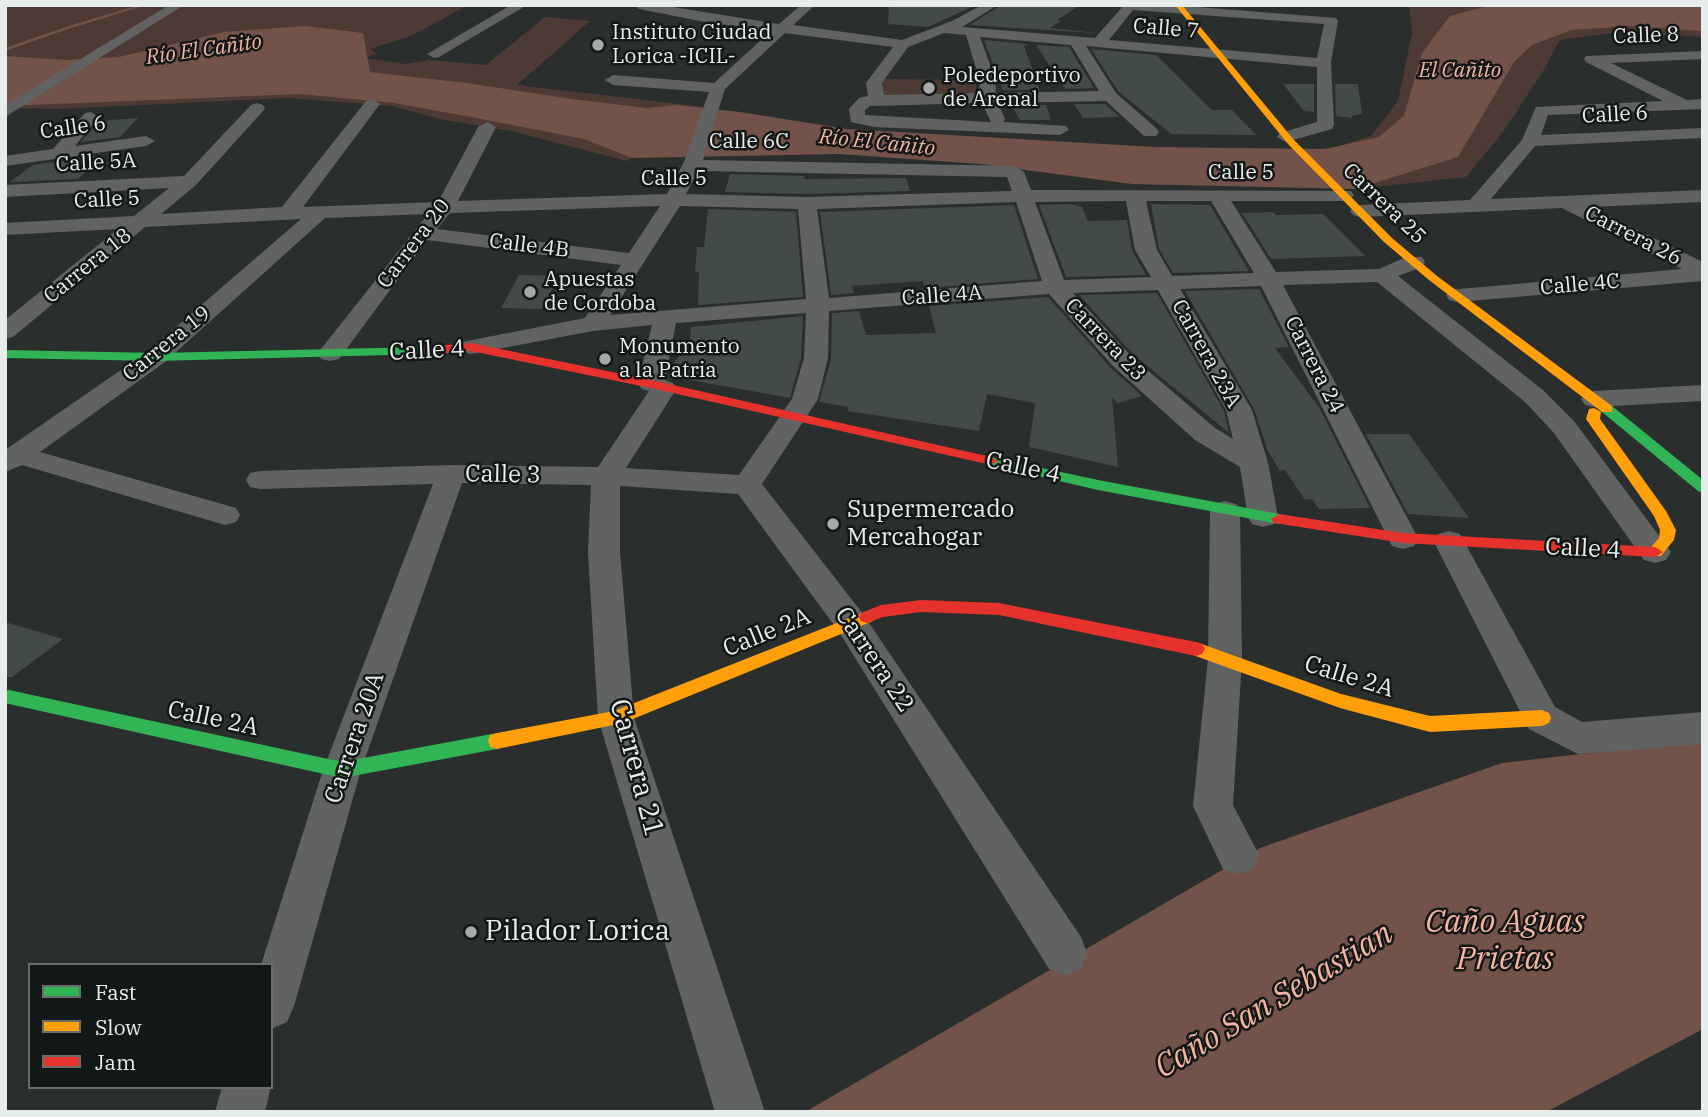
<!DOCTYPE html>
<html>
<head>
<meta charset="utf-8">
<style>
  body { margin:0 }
  #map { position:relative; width:1708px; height:1117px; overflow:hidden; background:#2a2f2d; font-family:"IBM Plex Serif",serif }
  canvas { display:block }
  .frame { position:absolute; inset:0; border:7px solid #e7edeb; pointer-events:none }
  .legend { position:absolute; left:28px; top:963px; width:245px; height:126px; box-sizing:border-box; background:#131716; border:2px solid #686d6b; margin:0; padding:9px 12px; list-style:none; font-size:21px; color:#e7edeb }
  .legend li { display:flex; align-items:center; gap:14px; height:35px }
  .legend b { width:35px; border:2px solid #686d6b }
</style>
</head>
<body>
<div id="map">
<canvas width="1708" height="1117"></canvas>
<div class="frame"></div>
<ul class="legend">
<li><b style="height:9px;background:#30b455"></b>Fast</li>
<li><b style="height:9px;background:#ff9f0a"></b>Slow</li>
<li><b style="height:9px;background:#e5322d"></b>Jam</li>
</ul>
</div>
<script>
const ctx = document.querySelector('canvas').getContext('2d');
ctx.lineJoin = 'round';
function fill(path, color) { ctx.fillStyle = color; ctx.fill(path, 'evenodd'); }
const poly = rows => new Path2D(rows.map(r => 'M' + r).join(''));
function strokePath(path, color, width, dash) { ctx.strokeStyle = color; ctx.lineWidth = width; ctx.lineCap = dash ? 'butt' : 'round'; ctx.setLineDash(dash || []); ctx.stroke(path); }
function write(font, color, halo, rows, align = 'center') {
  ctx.font = font + ' "IBM Plex Serif",serif'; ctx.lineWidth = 5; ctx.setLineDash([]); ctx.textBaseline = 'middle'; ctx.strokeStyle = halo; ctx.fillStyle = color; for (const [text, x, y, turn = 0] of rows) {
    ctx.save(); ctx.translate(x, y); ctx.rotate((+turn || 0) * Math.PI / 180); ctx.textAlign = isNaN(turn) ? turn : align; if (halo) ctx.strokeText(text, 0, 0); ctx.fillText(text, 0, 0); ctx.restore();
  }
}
fill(poly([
  [5,5,468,5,411,36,370,49,377,54,364,58,406,64,429,60,486,65,545,17,590,21,517,85,705,107,627,161,511,131,440,119,393,106,288,98,59,109,5,108],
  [1409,5,1703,5,1703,37,1619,32,1560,40,1542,73,1503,132,1466,177,1355,189,1321,152,1371,136,1398,101,1412,33],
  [882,79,975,80,977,96,883,96]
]), '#4d3a34');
fill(poly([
  [1491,5,1703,5,1703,31,1632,26,1571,30,1532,45,1514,62,1458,157,1355,189,1132,184,980,164,839,154,632,158,584,139,471,117,394,103,301,94,5,106,5,56,68,60,119,57,224,32,305,26,363,33,370,72,467,83,572,99,647,108,676,105,740,112,847,129,1155,147,1325,149,1379,137,1404,116,1422,53,1450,16],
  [1703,740,1703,1029,1546,1112,805,1112,1260,848,1502,763]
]), '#725249');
fill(poly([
  [139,5,146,5,68,29,5,51,5,48,66,27,139,5]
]), '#725249');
fill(poly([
  [889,5,976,5,928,27,888,24],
  [1001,5,1080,5,1057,20,1061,21,1050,28,1096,33,970,25],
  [984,40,1028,44,1024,46,1040,90,1003,90],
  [1036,45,1069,47,1094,88,1065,89],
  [1091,49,1156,55,1212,110,1232,110,1256,135,1171,134,1118,91],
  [1283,84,1314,84,1314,112,1304,111],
  [1335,84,1358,84,1362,114,1352,116,1352,118,1336,116],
  [1074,104,1105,104,1120,117,1083,118],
  [1011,105,1046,105,1051,120,1020,120],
  [138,118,120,137,81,142,99,121],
  [102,155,78,179,10,182,33,165],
  [730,174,805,176,804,179,906,178,910,191,807,194,725,192],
  [1069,204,1082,207,1088,221,1127,220,1132,250,1146,275,1066,277,1039,205],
  [1151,204,1210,205,1249,271,1173,273,1159,249],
  [1014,205,1038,279,925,288,923,281,852,286,854,293,831,295,820,212],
  [708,209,796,212,803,297,698,305,699,272,695,273,697,247,704,247],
  [1273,212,1276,215,1323,214,1365,256,1271,259,1242,213],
  [519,275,559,276,542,309,501,308],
  [1259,289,1289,347,1275,348,1320,409,1370,508,1319,509,1312,499,1305,500,1285,470,1280,471,1267,449,1254,409,1185,291],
  [1157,293,1224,411,1229,433,1133,354,1079,295],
  [1048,297,1111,368,1142,396,1118,403,1112,398,1118,467,1029,447,1035,403,987,394,979,431,847,411,849,407,819,402,831,359,832,313,859,311,866,335,936,333,929,306],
  [803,316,801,358,790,398,668,376,675,364,673,364,690,343,691,327],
  [1366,434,1409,434,1469,518,1408,514],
  [5,622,63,639,12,677,5,677]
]), '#424b48');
fill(poly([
  [169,5,184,5,5,117,5,105,169,5],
  [511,5,527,5,439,57,434,58,427,54,511,5],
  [633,5,660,5,779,24,801,5,815,5,793,25,902,40,952,21,982,5,998,5,962,27,1095,38,1124,5,1172,5,1336,18,1338,21,1331,62,1334,125,1332,129,1286,142,1277,137,1280,133,1317,122,1317,67,1086,46,1116,93,1156,128,1159,132,1156,136,1144,136,1106,101,998,103,1005,119,1003,122,1066,126,1069,130,1060,135,874,127,851,122,849,109,859,98,868,96,866,83,893,47,785,33,725,89,703,160,1015,166,1024,172,1031,190,1351,191,1354,195,1351,199,1344,201,1231,201,1276,272,1379,269,1406,257,1422,257,1425,262,1422,267,1398,276,1543,390,1574,421,1671,552,1666,560,1655,563,1644,560,1554,433,1525,402,1377,282,1283,285,1418,538,1414,546,1403,549,1392,546,1388,538,1261,286,1180,289,1252,410,1268,463,1278,517,1274,524,1263,527,1252,524,1248,517,1240,467,1195,440,1113,366,1049,294,829,311,828,358,818,399,762,484,863,614,1081,937,1087,953,1081,969,1065,975,1049,969,839,632,738,494,620,486,620,552,634,718,765,1112,715,1112,598,718,588,552,591,485,462,483,361,770,294,1006,287,1022,271,1029,271,965,261,965,323,770,433,484,260,489,250,487,246,480,250,473,260,471,451,465,598,467,649,391,642,389,638,384,652,325,593,331,471,354,462,352,459,347,462,342,585,318,621,265,427,240,339,359,330,361,321,359,318,354,321,349,428,214,325,218,165,362,40,452,236,508,240,515,236,522,225,525,22,465,5,472,5,450,147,352,301,219,145,227,13,337,5,339,5,320,118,229,5,235,5,223,134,216,169,188,5,197,5,185,184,176,251,105,257,103,263,105,265,108,263,111,196,185,161,214,282,207,366,101,372,99,380,104,303,207,438,202,478,127,487,122,496,127,458,201,667,194,684,162,709,92,613,85,605,80,613,75,714,83,771,31,705,22,639,9,633,5],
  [1133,10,1324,24,1317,58,1109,40,1133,10],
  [944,33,966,35,979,78,980,93,884,95,882,83,908,47,944,33],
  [980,37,1071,45,1099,91,996,93,995,78,980,37],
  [982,103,991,122,865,115,865,110,870,106,982,103],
  [698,171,1007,177,1012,191,807,197,686,194,698,171],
  [1126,201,1135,250,1151,277,1064,280,1035,202,1126,201],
  [1146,201,1211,201,1254,273,1172,276,1157,250,1146,201],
  [1016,202,1042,281,829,298,817,209,1016,202],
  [660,206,629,253,437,229,450,213,660,206],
  [680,206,798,209,806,299,610,315,680,206],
  [1158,290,1226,410,1233,439,1215,428,1131,356,1073,293,1158,290],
  [806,313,804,358,792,399,739,475,626,468,677,388,673,383,665,380,676,323,806,313],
  [1703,51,1703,59,1611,63,1687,100,1703,99,1703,109,1548,115,1541,135,1703,128,1703,138,1535,146,1491,199,1703,190,1703,202,1590,207,1703,262,1703,281,1457,302,1449,300,1446,295,1449,290,1682,269,1562,208,1360,217,1353,215,1350,211,1353,207,1360,205,1470,200,1522,140,1536,107,1663,101,1586,62,1584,59,1586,56,1703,51],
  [91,112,99,117,75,146,146,136,155,141,146,146,5,166,5,156,53,149,85,113,91,112],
  [1703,385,1703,401,1594,407,1585,405,1581,399,1585,393,1594,391,1703,385],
  [1225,501,1236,504,1240,511,1242,659,1233,805,1259,855,1253,869,1238,874,1223,869,1193,806,1208,659,1210,511,1214,504,1225,501],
  [1449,531,1460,534,1555,707,1582,722,1703,712,1703,744,1578,754,1529,729,1434,542,1438,534,1449,531],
  [222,1087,271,1086,265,1112,215,1112,222,1087]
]), '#616363');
fill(poly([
  [424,347,430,351,428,354,156,361,5,358,5,350,156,353,424,347],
  [1607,405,1612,406,1703,480,1703,493,1698,491,1602,412,1600,409,1607,405],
  [991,457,1098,480,1279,514,1287,519,1279,524,1098,490,986,464,984,461,986,458,991,457],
  [9,690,342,762,497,733,504,735,506,741,504,747,497,749,342,778,9,704,5,703,5,691,9,690]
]), '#30b455');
fill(poly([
  [1175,5,1182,5,1294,140,1392,238,1437,276,1612,406,1612,412,1602,412,1429,280,1384,242,1288,144,1175,5],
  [1594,408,1601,412,1600,419,1666,511,1676,530,1674,540,1661,556,1649,556,1647,552,1659,538,1660,530,1654,516,1586,419,1589,409,1594,408],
  [867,611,873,613,875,617,873,621,623,723,497,749,490,747,488,741,490,735,497,733,614,711,867,611],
  [1196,642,1341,694,1430,716,1542,710,1549,713,1551,718,1549,723,1542,726,1430,732,1340,708,1190,654,1187,649,1190,644,1196,642]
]), '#ff9f0a');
fill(poly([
  [471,343,651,380,991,457,998,461,991,465,651,388,471,351,424,355,418,351,424,347,471,343],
  [1279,514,1403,533,1655,547,1663,552,1655,557,1403,543,1274,523,1271,519,1279,514],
  [921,600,999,603,1196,642,1202,644,1205,649,1202,654,1196,656,999,615,921,612,883,617,867,623,861,621,859,617,861,613,881,605,921,600]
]), '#e5322d');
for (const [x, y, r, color] of [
  [598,45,7,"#a5aaa8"],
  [929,88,7,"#a5aaa8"],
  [530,292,7,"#a5aaa8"],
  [605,359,7,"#a5aaa8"],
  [833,524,7,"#a5aaa8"],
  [471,932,7,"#a5aaa8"]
]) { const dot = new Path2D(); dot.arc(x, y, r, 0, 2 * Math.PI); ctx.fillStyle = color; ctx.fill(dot); strokePath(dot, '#131716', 2.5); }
write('21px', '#e7edeb', '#131716', [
  ["Calle 7",1166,29,5],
  ["Calle 8",1646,36,-2],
  ["Calle 6",1615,115,-3],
  ["Calle 6",73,128,-8],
  ["Calle 6C",749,142],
  ["Calle 5A",96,163,-3],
  ["Calle 5",1241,173],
  ["Calle 5",674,179],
  ["Calle 5",107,200,-3],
  ["Carrera 25",1384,204,44],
  ["Carrera 26",1633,236,27],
  ["Carrera 20",414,244,-53],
  ["Calle 4B",529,246,7],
  ["Carrera 18",88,266,-39],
  ["Calle 4C",1580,285,-5],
  ["Calle 4A",942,296,-4],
  ["Carrera 23",1105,340,46],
  ["Carrera 19",167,344,-39],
  ["Carrera 23A",1206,354,61],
  ["Carrera 24",1314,365,63]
]);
write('21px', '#e7edeb', '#131716', [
  ["Instituto Ciudad",612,33],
  ["Lorica -ICIL-",612,57],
  ["Poledeportivo",943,76],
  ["de Arenal",943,100],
  ["Apuestas",544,280],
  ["de Cordoba",544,304],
  ["Monumento",619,347],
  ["a la Patria",619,371]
], 'left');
write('italic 21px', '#f3b4a0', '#131716', [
  ["Río El Cañito",204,50,-8],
  ["El Cañito",1460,71],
  ["Río El Cañito",877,143,6]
]);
write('24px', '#e7edeb', '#131716', [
  ["Calle 4",427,351,-3],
  ["Calle 4",1023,468,12],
  ["Calle 3",503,475,1],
  ["Calle 4",1583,549,3],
  ["Calle 2A",767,633,-22],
  ["Carrera 22",874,660,56],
  ["Calle 2A",1349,677,17],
  ["Calle 2A",213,719,12],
  ["Carrera 20A",355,738,-71]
]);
write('24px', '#e7edeb', '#131716', [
  ["Supermercado",847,510],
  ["Mercahogar",847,538]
], 'left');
write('28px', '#e7edeb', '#131716', [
  ["Carrera 21",636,768,75]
]);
write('28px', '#e7edeb', '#131716', [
  ["Pilador Lorica",485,932]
], 'left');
write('italic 32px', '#f3b4a0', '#131716', [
  ["Caño Aguas",1505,923],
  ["Prietas",1505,960],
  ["Caño San Sebastian",1274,1001,-31]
]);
</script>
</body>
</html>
